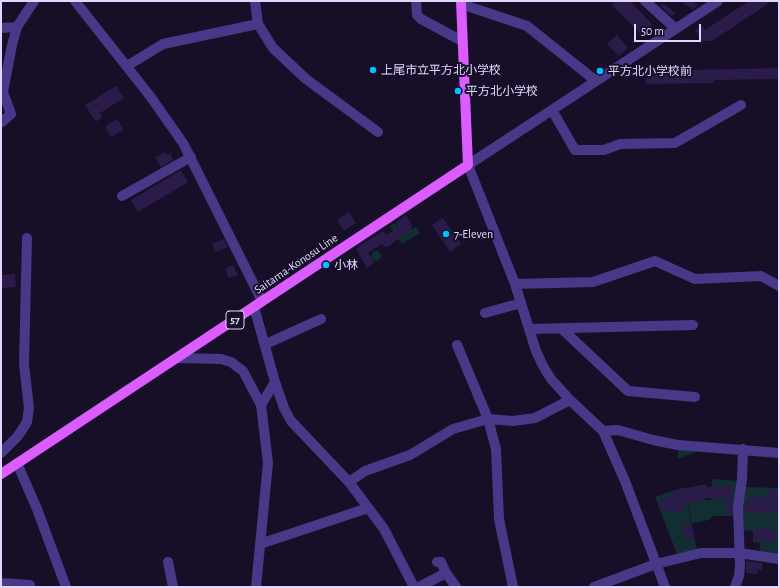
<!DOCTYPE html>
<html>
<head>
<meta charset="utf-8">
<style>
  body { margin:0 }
  #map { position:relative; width:780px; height:588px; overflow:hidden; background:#170f28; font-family:"Alegreya Sans",sans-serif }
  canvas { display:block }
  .frame { position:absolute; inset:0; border:2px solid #e1d6ff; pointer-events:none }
  .scale { position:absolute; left:634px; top:24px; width:67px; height:18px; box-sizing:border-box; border:2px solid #e1d6ff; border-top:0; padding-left:5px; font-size:12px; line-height:14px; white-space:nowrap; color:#e1d6ff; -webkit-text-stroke:3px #170f28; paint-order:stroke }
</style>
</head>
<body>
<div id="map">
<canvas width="780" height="588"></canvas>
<div class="frame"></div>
<div class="scale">50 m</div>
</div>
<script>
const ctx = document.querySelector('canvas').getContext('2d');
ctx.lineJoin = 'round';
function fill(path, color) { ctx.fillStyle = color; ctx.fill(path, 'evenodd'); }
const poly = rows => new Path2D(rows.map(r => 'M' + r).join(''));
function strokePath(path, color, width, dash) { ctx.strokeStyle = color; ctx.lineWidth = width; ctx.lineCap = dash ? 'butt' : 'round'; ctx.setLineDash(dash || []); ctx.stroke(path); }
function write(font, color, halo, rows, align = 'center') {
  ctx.font = font + ' "Alegreya Sans","Noto Sans JP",sans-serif'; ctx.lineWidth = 4; ctx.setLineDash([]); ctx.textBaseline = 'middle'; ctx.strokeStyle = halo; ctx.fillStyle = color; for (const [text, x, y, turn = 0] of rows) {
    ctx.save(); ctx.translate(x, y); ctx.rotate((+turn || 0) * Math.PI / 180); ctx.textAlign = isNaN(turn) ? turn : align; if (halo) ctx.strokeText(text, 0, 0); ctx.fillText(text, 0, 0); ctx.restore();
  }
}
fill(poly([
  [395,223,402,234,416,227,420,233,402,244,390,226],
  '371 256a5 5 0 1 1 10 0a5 5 0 1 1-10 0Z',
  [678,450,695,450,695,453,678,458],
  [712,479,739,481,735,516,713,516,709,520,692,523,688,503,713,499],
  [684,487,697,550,677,554,655,497],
  [744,487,779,488,779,555,760,552,760,543,753,542,753,531,742,530,741,510]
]), '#122e32');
fill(poly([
  [616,1,630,1,652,24,641,35,612,5],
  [681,1,693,1,698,5,693,10],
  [749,1,772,1,712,41,700,41,700,37,695,30,702,25,705,30],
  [664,4,675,13,672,16,661,7],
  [617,35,628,48,619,56,607,44],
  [779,68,779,79,714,80,714,83,646,84,646,71],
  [116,86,124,98,100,113,102,117,96,122,85,105],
  [117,119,124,130,111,137,105,126],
  [165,152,167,155,170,153,173,160,161,167,155,157],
  [181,170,188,182,138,212,131,200],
  [349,212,356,223,344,231,337,220],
  [406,215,412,225,411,226,412,228,389,246,385,247,382,244,368,253,374,263,367,268,356,249,358,247,383,231,386,235,398,228,396,222],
  [443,218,461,244,450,252,432,225],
  [224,239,228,247,216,252,212,244],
  [233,265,238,275,229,278,225,269],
  [15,274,16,287,1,288,1,275],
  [706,484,707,487,733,486,732,514,726,514,726,498,705,498,705,500,683,505,685,510,677,512,673,510,663,513,659,500,672,496,671,492,681,489],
  [776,490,779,513,745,513,746,499,767,496,768,491],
  [691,524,694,539,686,541,682,526],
  [756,529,775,529,776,541,754,541,754,530],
  [746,561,762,563,762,570,758,569,757,574,746,573]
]), '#2b1b49');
strokePath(poly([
  [75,1,150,96,183,143,262,301],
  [255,1,258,24,273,48,306,79,378,132],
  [416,1,417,15,421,19,462,41],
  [645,1,676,29],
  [461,4,527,26,596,81],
  [1,28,17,27],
  [127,66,163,44,258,24],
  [1,93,3,92,12,45,17,27,34,1],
  [552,110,575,150,604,150,620,144,675,143,741,105],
  [2,122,11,114,3,92],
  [122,196,191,157],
  [515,284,593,282,655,261,695,279,761,276,779,286],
  [254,307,275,382,284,408,291,421,349,482,384,529,414,587],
  [485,313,521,303],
  [561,328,628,391,695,397],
  [529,329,693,325],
  [266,344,321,319],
  [457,345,488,419,496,449,499,519,513,587],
  [178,358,221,359,231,362,243,371,261,405],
  [603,431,618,430,653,440,678,445,779,453],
  [1,453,17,437,22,430,27,422,29,408,24,364,27,238],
  [17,463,37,509,66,587],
  [349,482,365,471,410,455,453,429,488,419,513,421,535,418,570,400],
  [260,544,368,508],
  [168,562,173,587],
  [437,562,441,562,446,573,456,587],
  [1,583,30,585],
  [256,587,268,463,261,405,275,382],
  [419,587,446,573],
  [594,587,656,564,701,553,739,553,779,559],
  [665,587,625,481,603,431,570,400,551,379,543,366,536,351,515,284,468,165,718,1],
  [735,587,739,576,740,565,738,507,742,479,743,449]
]), '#483988', 10);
strokePath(poly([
  [1,474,468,165,461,1]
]), '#db5dff', 10);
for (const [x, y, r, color] of [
  [373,70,4,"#02bfff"],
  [600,71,4,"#02bfff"],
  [458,91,4,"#02bfff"],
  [446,234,4,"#02bfff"],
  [326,265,4,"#02bfff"]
]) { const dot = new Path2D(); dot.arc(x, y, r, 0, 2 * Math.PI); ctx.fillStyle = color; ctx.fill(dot); strokePath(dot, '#170f28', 1.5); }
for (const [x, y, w] of [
  [235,320,18]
]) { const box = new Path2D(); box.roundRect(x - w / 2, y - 9, w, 18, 3); ctx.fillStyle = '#170f28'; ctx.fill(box); strokePath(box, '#e1d6ff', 1); }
write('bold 11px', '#e1d6ff', null, [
  ["57",235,320]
]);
write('12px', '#e1d6ff', '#170f28', [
  ["上尾市立平方北小学校",381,70],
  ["平方北小学校前",608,71],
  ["平方北小学校",466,91],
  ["7-Eleven",454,234],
  ["小林",334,265]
], 'left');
write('12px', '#e1d6ff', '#170f28', [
  ["Saitama-Konosu Line",296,264,-34]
]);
</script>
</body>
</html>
